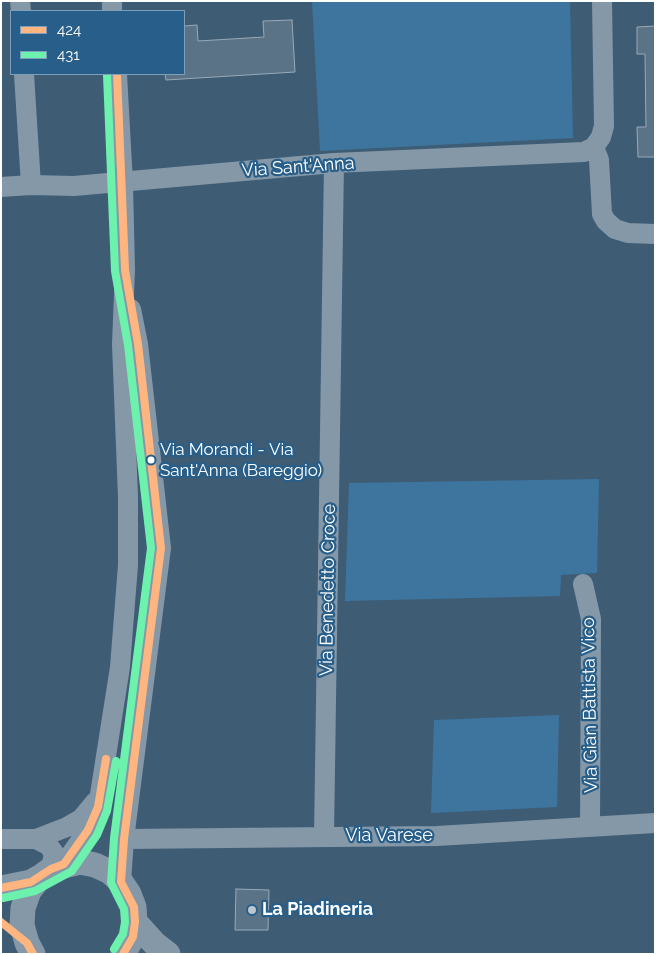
<!DOCTYPE html>
<html>
<head>
<meta charset="utf-8">
<style>
  body { margin:0 }
  #map { position:relative; width:656px; height:955px; overflow:hidden; background:#3e5c74; font-family:Raleway,sans-serif }
  canvas { display:block }
  .frame { position:absolute; inset:0; border:2px solid #fff; pointer-events:none }
  .legend { position:absolute; left:10px; top:10px; width:175px; height:65px; box-sizing:border-box; background:#285f8a; border:1px solid #7e9fb9; margin:0; padding:6px 9px; list-style:none; font-size:15px; color:#fff }
  .legend li { display:flex; align-items:center; gap:10px; height:25px }
  .legend b { width:25px; border:1px solid #7e9fb9 }
</style>
</head>
<body>
<div id="map">
<canvas width="656" height="955"></canvas>
<div class="frame"></div>
<ul class="legend">
<li><b style="height:6px;background:#ffb580"></b>424</li>
<li><b style="height:6px;background:#6df2ae"></b>431</li>
</ul>
</div>
<script>
const ctx = document.querySelector('canvas').getContext('2d');
ctx.lineJoin = 'round';
function fill(path, color) { ctx.fillStyle = color; ctx.fill(path, 'evenodd'); }
const poly = rows => new Path2D(rows.map(r => 'M' + r).join(''));
function strokePath(path, color, width, dash) { ctx.strokeStyle = color; ctx.lineWidth = width; ctx.lineCap = dash ? 'butt' : 'round'; ctx.setLineDash(dash || []); ctx.stroke(path); }
function write(font, color, halo, rows, align = 'center') {
  ctx.font = font + ' Raleway,sans-serif'; ctx.lineWidth = 4.5; ctx.setLineDash([]); ctx.textBaseline = 'middle'; ctx.strokeStyle = halo; ctx.fillStyle = color; for (const [text, x, y, turn = 0] of rows) {
    ctx.save(); ctx.translate(x, y); ctx.rotate((+turn || 0) * Math.PI / 180); ctx.textAlign = isNaN(turn) ? turn : align; if (halo) ctx.strokeText(text, 0, 0); ctx.fillText(text, 0, 0); ctx.restore();
  }
}
fill(poly([
  [312,1,570,1,573,138,320,151],
  [599,479,597,573,561,575,560,596,345,601,349,483],
  [559,715,557,807,431,813,434,720]
]), '#3d759f');
const building = poly([
  [292,20,295,72,166,80,165,74,184,74,184,26,197,25,198,41,264,37,263,21,292,20],
  [655,26,655,157,638,157,637,127,646,127,645,54,637,54,637,27,655,26],
  [236,889,269,890,268,930,235,930,236,889]
]);
fill(building, '#5b7386');
strokePath(building, '#99aab7', 1);
strokePath(poly([
  [20,1,21,11],
  [112,1,112,11],
  [24,74,31,185],
  [594,147,599,160,602,214,606,221,615,229,628,233,655,234],
  [1,187,31,185,74,186,334,163,584,152,594,147,601,137,604,126,602,1],
  [583,584,591,619,590,827],
  [324,836,334,163],
  [1,839,36,839,67,827,81,819,95,802],
  [36,839,48,845,54,853,51,869],
  [124,839,437,836,655,823],
  [64,864,88,830,98,807,120,667,128,565,128,497,122,344,125,270,123,183,117,74],
  [121,882,124,839,161,548,138,344,131,309]
]), '#8598a8', 20);
strokePath(poly([
  [1,888,31,882,40,877],
  [135,922,154,943,168,954],
  [33,954,27,943,22,925,23,908,29,891,40,877,51,869,80,862,95,865,110,872,121,882,129,894,134,907,135,922,133,937,123,954]
]), '#8498a7', 25);
strokePath(poly([
  [117,74,125,270,138,344,161,548,124,839,121,882,134,907,135,922,133,937,123,954],
  [1,888,31,882,51,869,64,864,88,830,98,807,106,759],
  [1,922,27,943,33,954]
]), '#ffb580', 8);
strokePath(poly([
  [107,75,115,271,128,345,151,548,114,838,111,883,124,909,125,922,123,934,114,949],
  [3,898,35,891,72,871,97,835,107,811,116,761]
]), '#6df2ae', 8);
for (const [x, y, r, color] of [
  [151,460,4.5,"#fff"],
  [252,910,5,"#bbc6ce"]
]) { const dot = new Path2D(); dot.arc(x, y, r, 0, 2 * Math.PI); ctx.fillStyle = color; ctx.fill(dot); strokePath(dot, '#285f8a', 2); }
write('17px', '#fff', '#285f8a', [
  ["Via Morandi - Via",160,450],
  ["Sant'Anna (Bareggio)",160,471]
], 'left');
write('18px', '#fff', '#285f8a', [
  ["Via Sant'Anna",298,167,-4],
  ["Via Benedetto Croce",328,590,-89],
  ["Via Gian Battista Vico",590,705,-91],
  ["Via Varese",389,836]
]);
write('bold 18px', '#fff', '#285f8a', [
  ["La Piadineria",262,910]
], 'left');
</script>
</body>
</html>
